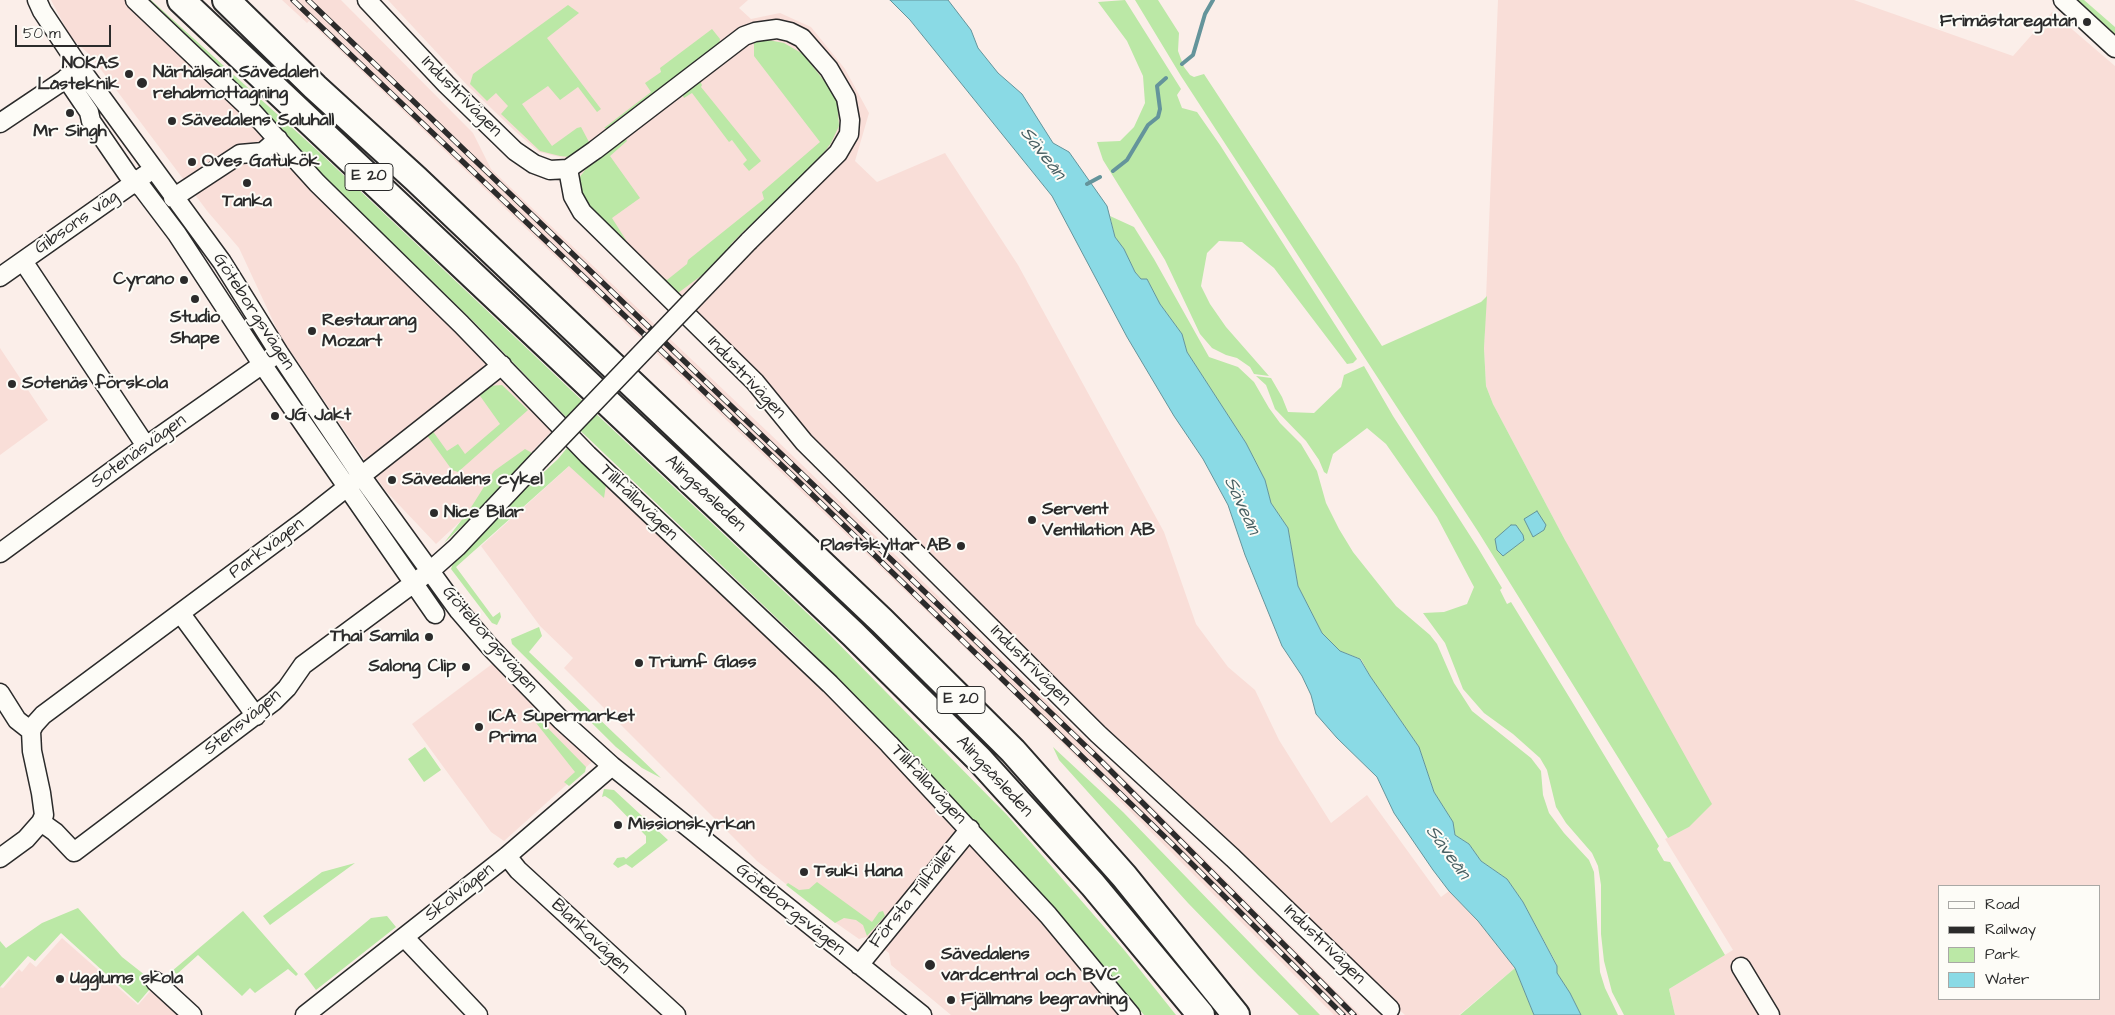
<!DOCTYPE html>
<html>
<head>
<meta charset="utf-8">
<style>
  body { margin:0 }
  #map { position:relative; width:2115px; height:1015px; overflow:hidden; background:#fbeee9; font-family:"Architects Daughter",sans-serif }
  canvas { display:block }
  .legend { position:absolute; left:1938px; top:885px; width:162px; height:115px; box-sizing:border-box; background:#fdfcf7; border:1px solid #a9a8a5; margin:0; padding:6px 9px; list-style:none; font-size:15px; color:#2b2b2b }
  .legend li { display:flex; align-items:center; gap:10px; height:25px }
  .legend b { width:25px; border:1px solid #a9a8a5 }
  .scale { position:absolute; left:15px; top:25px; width:96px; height:22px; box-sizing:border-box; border:2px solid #2b2b2b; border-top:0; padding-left:6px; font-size:15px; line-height:18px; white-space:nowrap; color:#2b2b2b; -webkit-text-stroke:4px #fdfcf7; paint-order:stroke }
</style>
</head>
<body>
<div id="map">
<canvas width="2115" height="1015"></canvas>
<ul class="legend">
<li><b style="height:6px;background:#fdfcf7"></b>Road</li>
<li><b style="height:6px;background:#2b2b2b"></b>Railway</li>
<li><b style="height:14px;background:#bbe8a6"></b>Park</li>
<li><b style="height:14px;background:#8adae5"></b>Water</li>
</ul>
<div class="scale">50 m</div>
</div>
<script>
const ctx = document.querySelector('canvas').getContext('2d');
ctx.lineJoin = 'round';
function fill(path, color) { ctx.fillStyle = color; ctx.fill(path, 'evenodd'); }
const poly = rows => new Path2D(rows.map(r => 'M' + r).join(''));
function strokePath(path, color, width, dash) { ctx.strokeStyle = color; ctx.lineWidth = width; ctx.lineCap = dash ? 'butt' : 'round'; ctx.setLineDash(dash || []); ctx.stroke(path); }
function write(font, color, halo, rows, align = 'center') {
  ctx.font = font + ' "Architects Daughter",sans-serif'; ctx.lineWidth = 4; ctx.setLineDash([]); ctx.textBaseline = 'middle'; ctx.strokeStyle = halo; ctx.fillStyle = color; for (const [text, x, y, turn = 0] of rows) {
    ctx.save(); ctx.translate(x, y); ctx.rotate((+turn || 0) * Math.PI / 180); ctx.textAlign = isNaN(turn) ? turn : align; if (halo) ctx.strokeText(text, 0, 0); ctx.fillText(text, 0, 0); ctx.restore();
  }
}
fill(poly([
  [51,0,127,0,246,109,555,428,495,489,436,544,385,490,280,336,239,248,208,212,90,55,71,38],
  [282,0,341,0,473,133,491,169,769,433,1056,710,1360,1015,1334,1015,1012,693,309,21,307,23],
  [388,0,748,0,739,8,751,19,780,13,811,27,845,69,869,113,855,161,877,182,945,153,1018,265,1164,532,1196,624,1228,667,1255,690,1279,740,1331,823,1367,795,1441,897,1449,891,1478,921,1515,968,1459,1015,1405,1015,1365,979,1263,878,1103,726,817,441,701,319,586,210,577,178,564,158,539,152,516,132,467,85],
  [1498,0,1854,0,2013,56,2052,12,2115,66,2115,1015,1675,1015,1669,989,1733,950,1665,839,1689,827,1565,540,1493,404,1486,386,1484,348],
  [1939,886,2099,886,2099,999,1939,999],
  [0,348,48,420,0,455],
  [577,459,879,742,958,825,1123,1015,951,1015,891,965,889,953,866,937,859,939,826,916,757,861,564,668,573,658,540,626,481,546],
  [496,661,547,712,593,761,504,841,491,832,412,724],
  [62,938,138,1005,153,988,189,1015,0,1015,0,987,3,988,19,969,22,972,30,962,36,967]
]), '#f9ded8');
fill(poly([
  [142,0,151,0,319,152,825,630,1007,815,1125,951,1176,1015,1144,1015,1059,915,807,647,565,416,475,323],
  [1125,0,1181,89,1177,95,1182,108,1197,112,1220,145,1357,359,1353,363,1347,364,1274,268,1242,242,1219,241,1207,253,1201,286,1210,304,1226,327,1269,376,1254,374,1250,367,1237,358,1226,355,1212,348,1200,334,1165,260,1103,160,1097,142,1120,141,1134,127,1145,103,1143,76,1127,41,1098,2],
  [1135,0,1158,0,1179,33,1178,51,1184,67,1190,75,1194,77,1204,74,1382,346,1481,302,1487,296,1484,348,1486,386,1493,404,1565,540,1712,804,1689,827,1668,838,1479,533,1181,76],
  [1496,538,1524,540,1503,555,1497,550],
  [2076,0,2084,0,2115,27,2115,37],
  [568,5,579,13,547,38,601,109,597,112,578,87,560,100,548,86,522,104,552,146,577,128,581,127,589,142,589,146,580,153,570,157,560,156,540,151,501,114,508,106,496,93,487,101,470,84,473,74],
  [712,29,720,39,719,44,609,129,604,128,651,92,645,83,661,72,660,68],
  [763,39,784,43,803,54,825,82,837,100,839,126,831,143,814,166,750,233,746,229,731,244,733,249,721,261,678,293,673,291,661,278,661,276,667,280,687,264,688,260,764,199,762,192,820,142,754,56,754,42],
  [697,81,700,81,702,85,701,87,761,161,749,171,743,164,747,160,732,140,729,142,692,93,684,98,682,94],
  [625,137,627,141,610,156,640,198,612,218,626,240,624,241,588,209,579,195,579,178,585,170],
  [1110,216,1134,227,1154,259,1209,357,1238,367,1254,382,1269,408,1280,423,1301,444,1317,471,1326,503,1339,529,1353,552,1396,606,1430,635,1437,644,1454,683,1472,711,1531,758,1541,771,1543,795,1549,813,1564,833,1589,860,1594,872,1600,972,1605,988,1618,1015,1581,1015,1570,993,1557,973,1557,965,1523,902,1507,879,1481,861,1469,844,1455,835,1453,822,1434,792,1419,747,1370,676,1361,659,1340,651,1322,633,1298,586,1288,528,1271,503,1265,480,1246,443,1187,352,1182,334,1160,304,1147,279,1141,279,1135,272,1124,249,1115,237],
  [1364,366,1393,416,1478,548,1502,588,1500,590,1507,604,1511,602,1571,700,1659,846,1657,849,1664,861,1670,862,1725,955,1669,989,1675,1015,1624,1015,1612,992,1604,961,1601,934,1601,885,1598,866,1592,853,1566,823,1556,807,1547,770,1540,758,1513,734,1484,713,1463,689,1445,643,1423,613,1444,612,1467,604,1474,587,1437,517,1386,444,1367,428,1333,454,1327,474,1324,472,1319,460,1306,441,1275,409,1266,385,1256,376,1271,378,1282,397,1288,412,1314,413,1341,387,1344,375],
  [502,385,528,410,458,472,452,470,426,434,432,430,447,451,458,444,465,454,500,424,478,393,488,386],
  [567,448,606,485,604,498,569,466,456,567,493,617,500,612,501,617,497,625,492,623,451,569,453,563,503,510,558,459],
  [525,449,532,453,493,497,444,543,470,509,494,471],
  [539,627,542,636,529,652,661,778,642,768,616,747,512,644,511,639],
  [532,712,586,767,585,772,569,786,564,782,575,772,529,714],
  [425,747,441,770,424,782,408,759],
  [1053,747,1123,812,1320,1015,1299,1015,1258,975,1188,903,1059,760],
  [604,789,614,790,668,840,632,868,626,864,618,868,613,864,617,858,624,857,626,859,646,843,646,836,611,800,605,796,602,797],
  [355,863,270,925,263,916,322,872],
  [817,882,872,922,879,912,883,911,885,916,867,936,863,925,856,920,844,918,835,923,786,885,788,883,799,890,809,889],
  [78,908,122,957,155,983,138,1003,61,933,35,961,28,956,0,987,0,941,6,948,42,923],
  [243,911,298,974,296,976,288,969,255,993,250,988,242,996,198,955,177,974,172,971],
  [387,916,396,927,316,990,304,974,371,918],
  [1515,968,1534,1015,1460,1015]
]), '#bbe8a6');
const water = poly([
  [890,0,948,0,971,30,978,48,998,73,1022,94,1053,143,1069,152,1107,206,1115,237,1124,249,1135,272,1141,279,1147,279,1160,304,1182,334,1187,352,1246,443,1265,480,1271,503,1288,528,1298,586,1322,633,1340,651,1360,659,1370,676,1419,747,1434,792,1453,822,1455,835,1469,844,1481,861,1507,879,1523,902,1557,966,1557,973,1570,993,1581,1015,1534,1015,1515,968,1478,921,1449,891,1433,870,1394,813,1377,777,1337,738,1316,714,1311,695,1302,676,1282,646,1245,555,1228,505,1203,459,1174,416,1127,337,1052,196,910,20,890,0],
  [1537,511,1546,525,1544,530,1533,537,1524,519,1537,511],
  [1511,525,1516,525,1523,535,1524,540,1503,556,1497,550,1495,539,1511,525]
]);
fill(water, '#8adae5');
strokePath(water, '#64949b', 1);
strokePath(poly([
  [1182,64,1193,55,1205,14,1213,0],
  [1113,171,1127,160,1148,125,1158,117,1160,109,1157,86,1166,78],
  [1087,184,1100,177]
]), '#64949b', 4);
const minor = poly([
  [37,0,42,11,80,68,222,262,279,353,362,477,459,611,490,647,561,720,612,766,922,1015],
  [135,0,250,109,317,183,461,324,588,455,830,684,889,744,1048,915,1131,1015],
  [367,0,446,84,515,151,534,164,550,170,568,169,595,150,744,36,755,32,777,29,790,32,802,38,829,69,846,98,850,120,849,134,838,153,749,241],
  [2063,0,2115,48],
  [66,78,89,112,91,121,128,175,143,189,177,234,262,364,435,614],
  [0,123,76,72],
  [568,169,573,196,582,212,755,382,804,442,1098,734,1233,858,1390,1009],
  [173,198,240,154,263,152,278,139],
  [23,261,146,446],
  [0,277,145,175],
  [0,553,146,446,270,359],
  [181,614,256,716],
  [0,693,17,720,31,731,32,751,41,793,44,815,41,822,55,832,74,852,274,701,287,688,303,665,430,571,457,547,540,459],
  [31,731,34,725,43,715,304,521,502,365],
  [507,856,518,870,676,1015],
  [0,858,26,839,41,822],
  [404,937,478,1015],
  [859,965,970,829],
  [1741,967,1770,1015],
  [155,981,192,1015],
  [305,1015,507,856,612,766]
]);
const highway = poly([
  [181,0,853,634,979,759,1093,885,1201,1015],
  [226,0,315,87,416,179,882,621,1013,751,1124,876,1236,1015]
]);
strokePath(minor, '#2b2b2b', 21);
strokePath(highway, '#2b2b2b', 30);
strokePath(minor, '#fdfcf7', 18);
strokePath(highway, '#fdfcf7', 26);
const rail = poly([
  [293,0,795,478,1171,843,1343,1015],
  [308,0,1098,758,1354,1015]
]);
strokePath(rail, '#2b2b2b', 5.5);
strokePath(rail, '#fdfcf7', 4, [11]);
const minorBridge = poly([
  [540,459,749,241]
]);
strokePath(minorBridge, '#2b2b2b', 21, []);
strokePath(minorBridge, '#fdfcf7', 18);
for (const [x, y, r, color] of [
  [2087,22,5,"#2b2b2b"],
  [129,74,5,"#2b2b2b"],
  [142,83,6,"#2b2b2b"],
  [70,113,5,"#2b2b2b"],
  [172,121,5,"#2b2b2b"],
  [192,162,5,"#2b2b2b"],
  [247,183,5,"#2b2b2b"],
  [184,280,5,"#2b2b2b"],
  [195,299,5,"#2b2b2b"],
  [312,331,5,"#2b2b2b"],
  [12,384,5,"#2b2b2b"],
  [275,416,5,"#2b2b2b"],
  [392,480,5,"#2b2b2b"],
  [434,513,5,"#2b2b2b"],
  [1032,520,5,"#2b2b2b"],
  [961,546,5,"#2b2b2b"],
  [429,637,5,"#2b2b2b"],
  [639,663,5,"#2b2b2b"],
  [466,667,5,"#2b2b2b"],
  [479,727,5,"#2b2b2b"],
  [618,825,5,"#2b2b2b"],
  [804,872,5,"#2b2b2b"],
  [930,965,6,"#2b2b2b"],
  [60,979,5,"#2b2b2b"],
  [951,1000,5,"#2b2b2b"]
]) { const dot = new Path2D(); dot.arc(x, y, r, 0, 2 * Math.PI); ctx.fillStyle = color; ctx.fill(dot); strokePath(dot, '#fdfcf7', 2); }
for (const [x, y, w] of [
  [369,177,48],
  [961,700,48]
]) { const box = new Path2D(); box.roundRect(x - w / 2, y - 13.5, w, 27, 4); ctx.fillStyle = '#fdfcf7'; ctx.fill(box); strokePath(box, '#2b2b2b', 1); }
write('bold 16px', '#2b2b2b', null, [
  ["E 20",369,177],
  ["E 20",961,700]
]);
write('bold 18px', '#2b2b2b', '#fdfcf7', [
  ["Frimästaregatan",2077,22,"right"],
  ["NOKAS",119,64,"right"],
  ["Låsteknik",119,85,"right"],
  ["Närhälsan Sävedalen",153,73],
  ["rehabmottagning",153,94],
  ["Sävedalens Saluhall",182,121],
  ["Mr Singh",70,132,"center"],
  ["Oves Gatukök",202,162],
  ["Tanka",247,202,"center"],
  ["Cyrano",174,280,"right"],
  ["Studio",195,318,"center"],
  ["Shape",195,339,"center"],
  ["Restaurang",322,321],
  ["Mozart",322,342],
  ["Sotenäs förskola",22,384],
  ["JG Jakt",285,416],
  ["Sävedalens cykel",402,480],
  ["Servent",1042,510],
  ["Ventilation AB",1042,531],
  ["Nice Bilar",444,513],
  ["Plastskyltar AB",951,546,"right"],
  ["Thai Samila",419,637,"right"],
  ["Triumf Glass",649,663],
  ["Salong Clip",456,667,"right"],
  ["ICA Supermarket",489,717],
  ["Prima",489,738],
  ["Missionskyrkan",628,825],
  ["Tsuki Hana",814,872],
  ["Sävedalens",941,955],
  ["vårdcentral och BVC",941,976],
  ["Ugglums skola",70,979],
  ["Fjällmans begravning",961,1000]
], 'left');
write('18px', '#2b2b2b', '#fdfcf7', [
  ["Industrivägen",461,97,45],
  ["Gibsons väg",77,223,-35],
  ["Göteborgsvägen",253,312,57],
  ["Industrivägen",746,378,47],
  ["Sotenäsvägen",139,452,-36],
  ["Alingsåsleden",705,494,43],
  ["Tillfällavägen",638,503,44],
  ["Parkvägen",267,549,-37],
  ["Göteborgsvägen",489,640,49],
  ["Industrivägen",1030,666,45],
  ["Stensvägen",243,723,-39],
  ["Alingsåsleden",994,777,47],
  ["Tillfällavägen",928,785,47],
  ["Skolvägen",460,893,-38],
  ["Första Tillfället",914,897,-51],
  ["Göteborgsvägen",790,910,39],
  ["Blankavägen",590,937,43],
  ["Industrivägen",1324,945,44]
]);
write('italic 19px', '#486063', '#fdfcf7', [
  ["Säveån",1042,154,52],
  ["Säveån",1241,506,65],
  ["Säveån",1447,853,54]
]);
</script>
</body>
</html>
